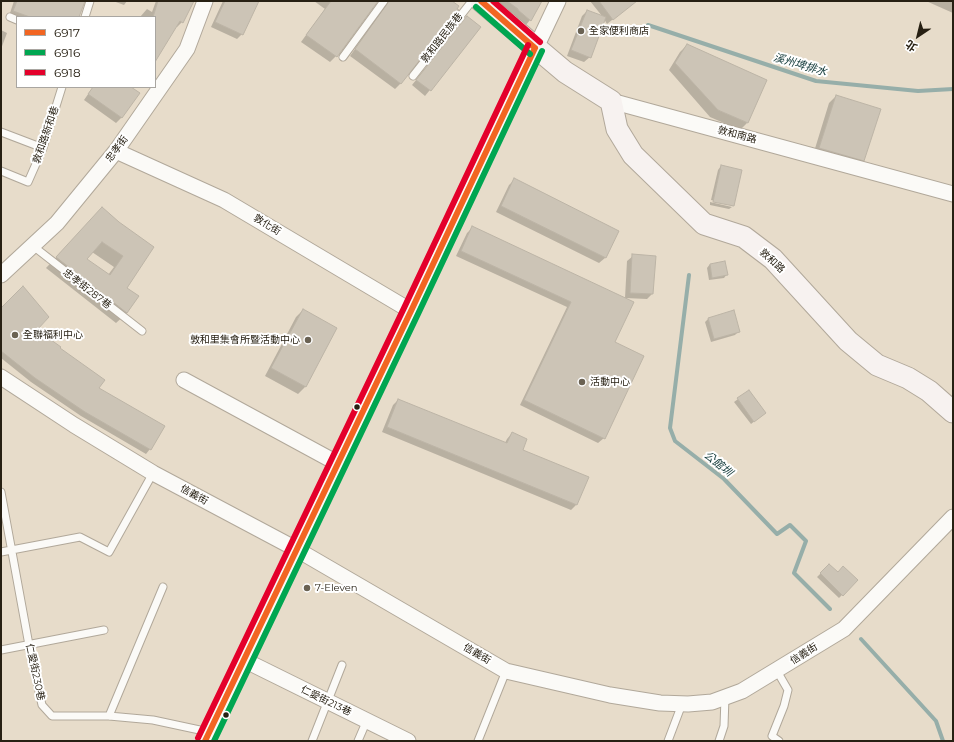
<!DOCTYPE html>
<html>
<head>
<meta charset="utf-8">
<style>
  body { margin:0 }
  #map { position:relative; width:954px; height:742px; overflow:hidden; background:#e7dcca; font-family:Montserrat,"Noto Sans TC",sans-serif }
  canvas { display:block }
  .frame { position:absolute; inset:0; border:2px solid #272013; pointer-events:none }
  .legend { position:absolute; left:16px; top:16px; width:140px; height:72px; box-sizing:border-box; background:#fff; border:1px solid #a9a6a1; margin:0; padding:5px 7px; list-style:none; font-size:12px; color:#272013 }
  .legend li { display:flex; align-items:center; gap:8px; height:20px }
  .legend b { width:20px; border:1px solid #a9a6a1 }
  .north { position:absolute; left:898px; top:16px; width:40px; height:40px; -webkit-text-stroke:3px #fff; paint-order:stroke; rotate:215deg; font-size:11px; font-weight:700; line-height:16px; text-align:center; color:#272013 }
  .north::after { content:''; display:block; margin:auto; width:14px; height:18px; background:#272013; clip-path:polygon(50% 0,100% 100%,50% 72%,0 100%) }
</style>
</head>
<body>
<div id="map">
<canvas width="954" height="742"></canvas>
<div class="frame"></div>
<ul class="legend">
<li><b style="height:5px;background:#f26522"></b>6917</li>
<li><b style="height:5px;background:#00a651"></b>6916</li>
<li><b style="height:5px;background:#e4002b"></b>6918</li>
</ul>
<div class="north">北</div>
</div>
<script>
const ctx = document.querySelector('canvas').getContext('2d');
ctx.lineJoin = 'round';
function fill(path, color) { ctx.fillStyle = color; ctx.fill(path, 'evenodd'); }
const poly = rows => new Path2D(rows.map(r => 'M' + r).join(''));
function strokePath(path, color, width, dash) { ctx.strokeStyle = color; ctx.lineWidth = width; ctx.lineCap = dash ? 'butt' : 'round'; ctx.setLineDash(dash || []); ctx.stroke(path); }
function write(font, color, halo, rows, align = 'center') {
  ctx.font = font + ' Montserrat,"Noto Sans TC",sans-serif'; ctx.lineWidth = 4; ctx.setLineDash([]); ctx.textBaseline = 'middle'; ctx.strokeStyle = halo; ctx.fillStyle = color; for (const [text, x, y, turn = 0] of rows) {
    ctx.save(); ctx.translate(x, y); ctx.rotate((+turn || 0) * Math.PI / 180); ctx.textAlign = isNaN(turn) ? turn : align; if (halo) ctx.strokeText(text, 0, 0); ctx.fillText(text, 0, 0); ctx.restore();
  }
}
fill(poly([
  [14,1,84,1,78,17,17,17,9,16],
  [113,1,127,1,124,5],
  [156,1,193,1,182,22,177,27,175,26,155,59,155,17,140,17,147,9,152,12],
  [223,1,258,1,242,34,237,39,211,27],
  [314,1,451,1,401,83,395,89,350,56,382,11,383,8,381,3,377,2,375,3,336,56,330,62,301,42,325,9],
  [496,1,541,1,530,20,526,25,514,15,514,14],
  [590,1,636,1,607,24,604,19,590,57,584,62,567,56,582,16,587,11,602,16],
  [926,1,953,1,953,13],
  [467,17,480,28,425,96,412,85],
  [1,30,7,33,1,49],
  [687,45,747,123,740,130,710,117,669,70,680,52],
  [93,87,129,87,122,117,116,123,84,100],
  [836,96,864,160,856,167,813,155,829,103],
  [721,166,741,171,732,207,732,205,711,200,718,170],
  [514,180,618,231,605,258,599,263,496,212,509,185],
  [710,202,732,207,729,209,710,205],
  [92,219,118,223,153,247,125,288,127,313,116,323,46,268],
  [92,252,114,267,108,275,85,259],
  [473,227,632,302,613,343,604,438,598,443,520,405,567,307,456,256,467,233],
  [633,256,652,294,647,299,625,298,627,261],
  [710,264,727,274,724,278,709,280,707,268],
  [1,309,35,330,97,389,150,449,146,454,81,416,31,382,1,358],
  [303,310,336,328,305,387,298,394,265,376,296,317],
  [733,312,739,331,735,335,711,342,705,322,708,319],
  [749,391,765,413,751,424,734,402],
  [398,400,505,443,507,439,512,433,522,450,576,505,571,510,382,432,393,405],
  [829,565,837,573,857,580,839,598,817,577]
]), '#0003');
strokePath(poly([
  [648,25,816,81,918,91,953,89],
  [689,275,670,428,675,441,724,479,777,534,790,525,806,541,794,573,830,609],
  [861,639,936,721,943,741]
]), '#96aea9', 4);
const building = poly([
  [17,1,85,1,79,17,30,17,13,11,17,1],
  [158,1,194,1,183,23,180,21,155,62,155,17,153,17,158,1],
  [225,1,259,1,243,35,215,22,225,1],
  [331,1,378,1,337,57,306,35,331,1],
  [389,1,452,1,459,6,457,9,459,10,401,84,355,49,389,1],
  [507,1,542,1,531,21,518,10,518,9,507,1],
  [599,1,637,1,613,20,599,1],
  [587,10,606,17,591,58,571,50,587,10],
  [467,16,481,27,431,91,416,80,467,16],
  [687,44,767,80,748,123,718,110,675,63,687,44],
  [93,87,131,87,140,93,122,118,88,94,93,87],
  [836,95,881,109,864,161,819,148,836,95],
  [721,165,742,170,734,206,713,202,721,165],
  [514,178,619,231,606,258,501,206,514,178],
  [102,207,119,222,154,247,127,288,139,296,127,313,56,257,102,207],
  [102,242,123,256,110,275,87,259,102,242],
  [472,226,634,302,615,342,644,356,605,439,524,400,571,302,461,251,472,226],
  [632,254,656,256,653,294,630,293,632,254],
  [725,261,728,275,712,278,710,264,725,261],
  [23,286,49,317,37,330,61,347,60,348,105,380,99,388,165,426,151,450,85,412,35,378,1,351,1,308,23,286],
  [303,309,337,328,306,387,271,368,303,309],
  [734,310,740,332,714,339,708,318,734,310],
  [749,390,766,413,754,422,737,398,749,390],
  [398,399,507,443,512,432,527,439,523,450,589,477,577,505,387,427,398,399],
  [829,564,838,572,843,566,858,580,843,596,820,573,829,564]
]);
fill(building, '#ccc4b6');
strokePath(building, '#bcb4a6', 1);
const lane = poly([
  [10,17,17,20],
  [85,17,90,1],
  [343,57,384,1],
  [413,76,472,1],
  [1,132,43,148],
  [1,171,28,182,43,148,62,87],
  [33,246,142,331],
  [1,492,29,645,42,705,52,716,109,716,153,720,209,732],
  [1,552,80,537,109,552,153,473],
  [1,650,104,630],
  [777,671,788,690,784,706,772,736,779,741],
  [109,716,163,587],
  [312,741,342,665],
  [358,741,367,720],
  [478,741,506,671],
  [668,741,682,704],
  [719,741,724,726,725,697]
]);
const street = poly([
  [611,101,953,194],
  [116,151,224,200,411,311],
  [1,275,57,223,116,151,187,49,205,1],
  [1,377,74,425,153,473,296,549,506,671,610,695,660,703,688,704,712,702,742,691,844,629,953,517],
  [184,380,337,463],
  [244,660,408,741],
  [205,741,296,549,411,311,558,1]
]);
const secondary = poly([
  [481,1,565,72,611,101,617,129,633,155,704,224,744,237,773,259,848,341,877,365,908,378,929,391,953,412]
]);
strokePath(lane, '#b1a89a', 9);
strokePath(street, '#b1a89a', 17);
strokePath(secondary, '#b1a89a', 23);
strokePath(lane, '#fbfaf7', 7);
strokePath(street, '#fbfaf7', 15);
strokePath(secondary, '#f7f2f0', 21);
strokePath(poly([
  [481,1,535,48],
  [205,741,411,311,535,48]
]), '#f26522', 6);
strokePath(poly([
  [476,7,530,54],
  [214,741,418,314,542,51]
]), '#00a651', 6);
strokePath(poly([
  [493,1,540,42],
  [198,738,404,308,528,45]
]), '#e4002b', 6);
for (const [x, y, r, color] of [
  [581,31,4,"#6a6253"],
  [15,335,4,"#6a6253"],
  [308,340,4,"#6a6253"],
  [582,382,4,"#6a6253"],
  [357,407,3.5,"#272013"],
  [307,588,4,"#6a6253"],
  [226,715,3.5,"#272013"]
]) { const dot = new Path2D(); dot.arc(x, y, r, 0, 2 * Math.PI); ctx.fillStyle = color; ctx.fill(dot); strokePath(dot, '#fff', 1.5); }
write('10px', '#272013', '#fff', [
  ["全家便利商店",589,31],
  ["全聯福利中心",23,335],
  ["敦和里集會所暨活動中心",300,340,"right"],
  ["活動中心",590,382],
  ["7-Eleven",315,588]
], 'left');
write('10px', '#272013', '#fff', [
  ["敦和路民族巷",442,38,-52],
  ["敦和路新和巷",46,135,-71],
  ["敦和南路",737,135,15],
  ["忠孝街",117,149,-53],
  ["敦化街",267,225,31],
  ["敦和路",772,261,43],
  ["忠孝街287巷",87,289,38],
  ["信義街",194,495,28],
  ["信義街",477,654,30],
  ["信義街",804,654,-32],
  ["仁愛街230巷",35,672,78],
  ["仁愛街213巷",326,701,26]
]);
write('italic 11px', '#103838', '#fff', [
  ["溪州埤排水",800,65,16],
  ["公館圳",718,464,39]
]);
</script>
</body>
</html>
